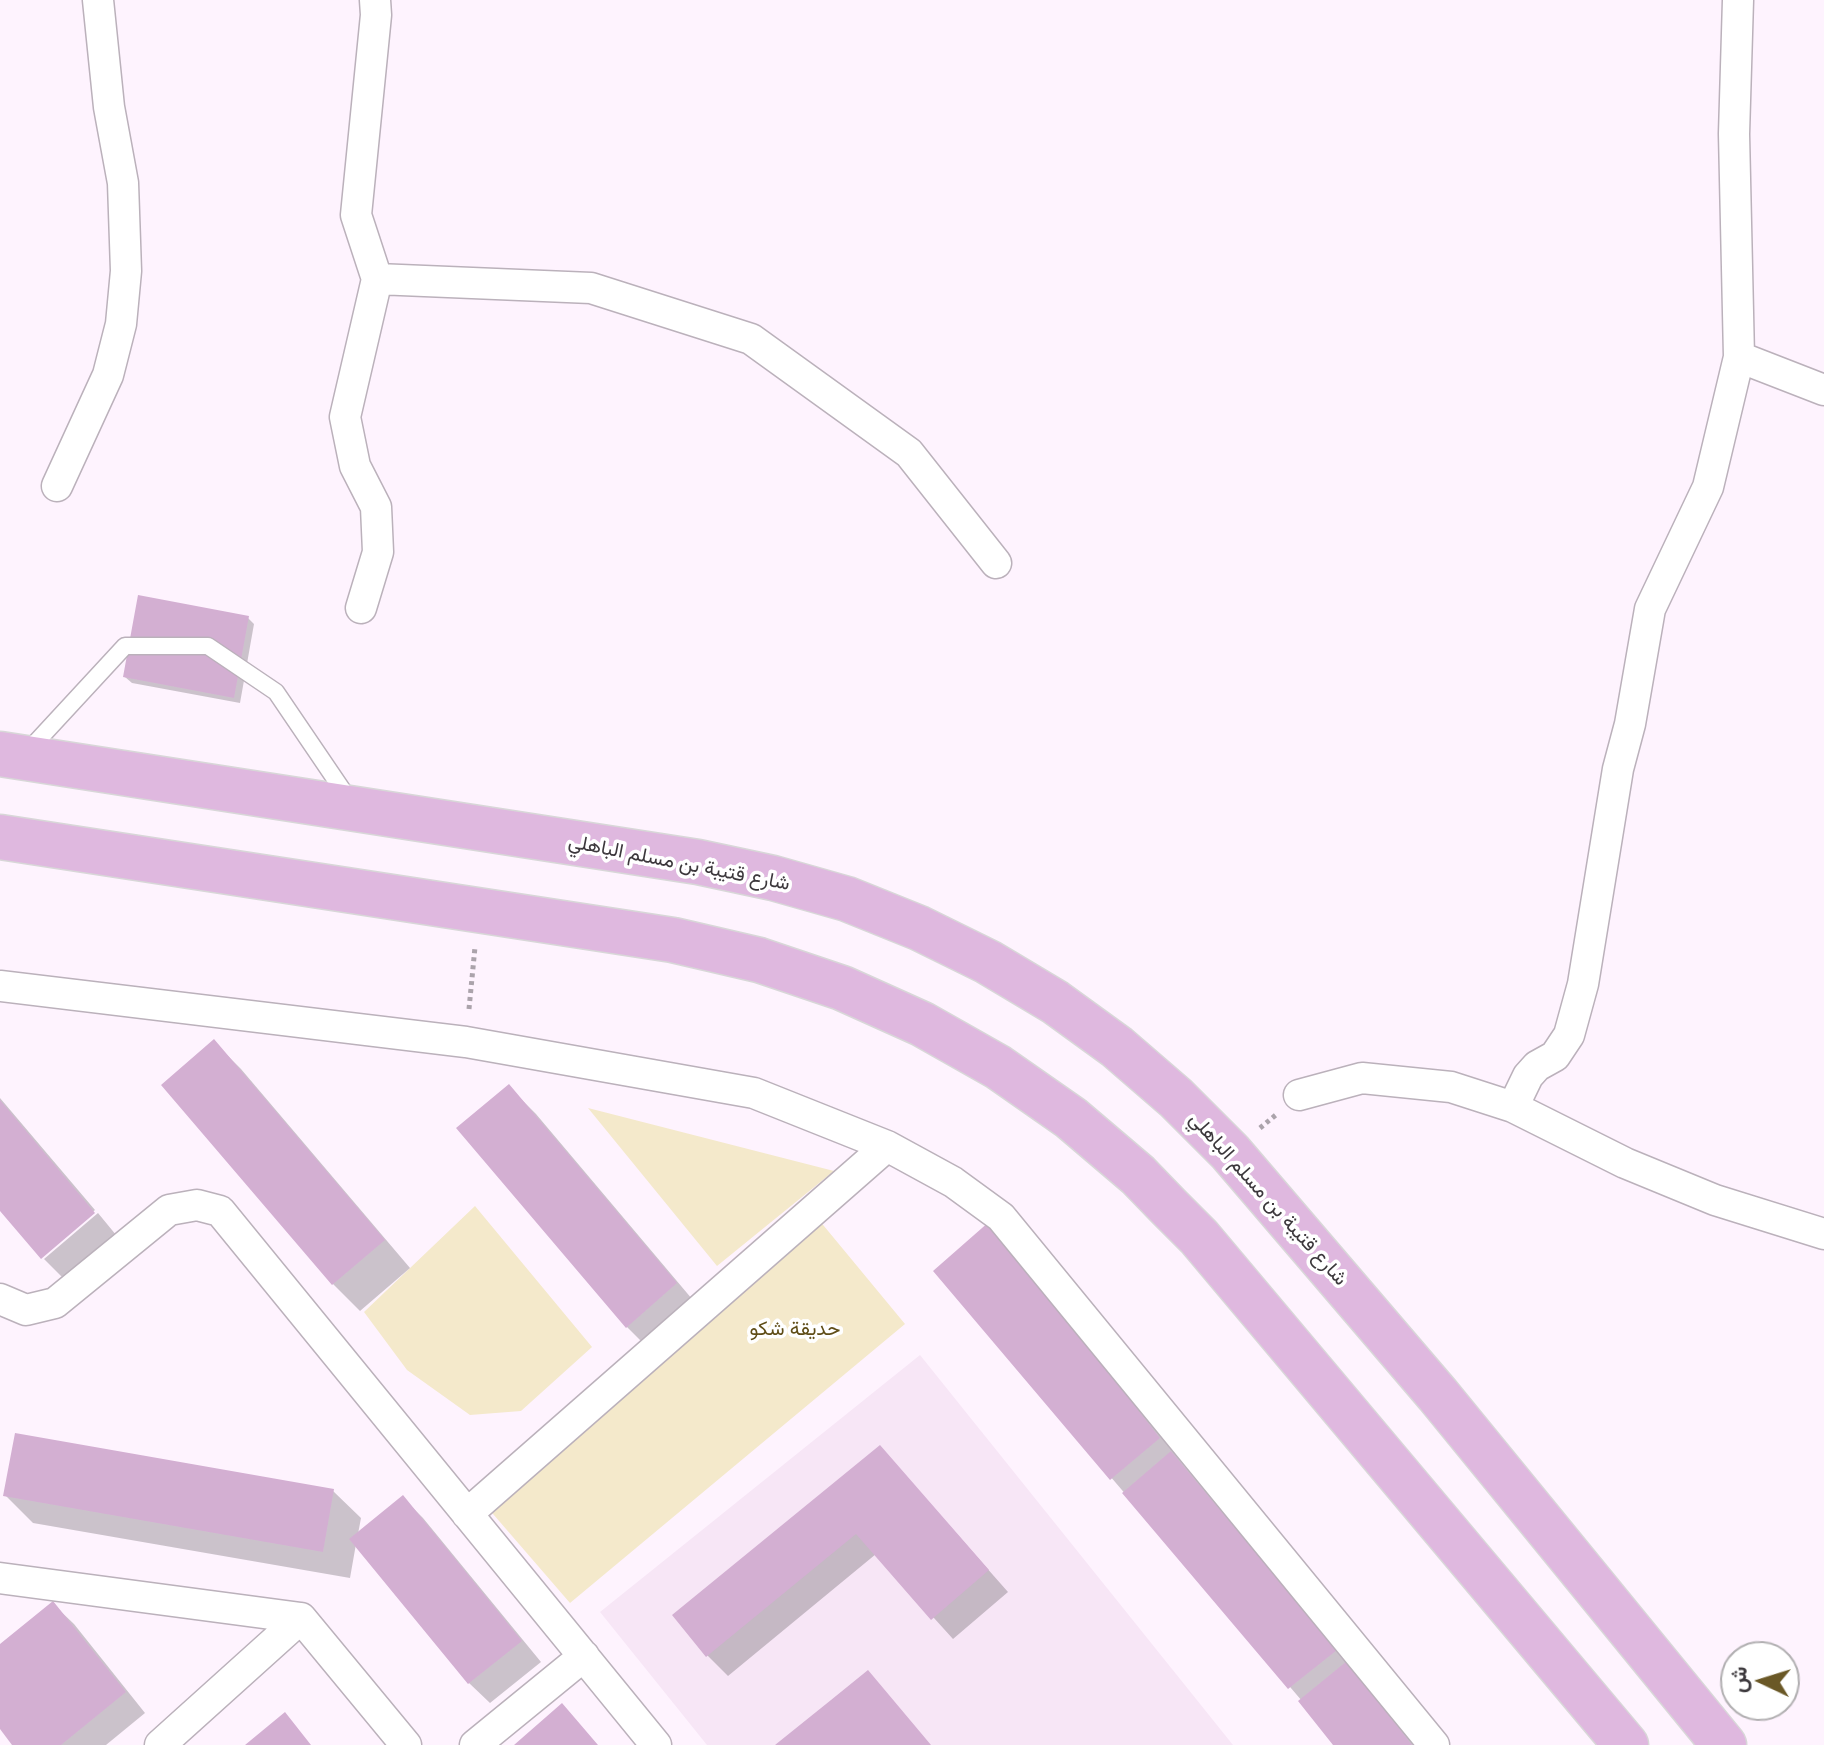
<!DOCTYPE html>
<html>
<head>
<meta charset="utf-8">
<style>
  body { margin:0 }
  #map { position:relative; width:1824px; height:1745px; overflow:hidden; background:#fef3fe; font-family:"PT Sans",Vazirmatn,sans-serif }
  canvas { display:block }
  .north { position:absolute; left:1720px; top:1641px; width:80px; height:80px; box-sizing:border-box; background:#fff; border:2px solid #b1afb1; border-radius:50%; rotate:274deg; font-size:22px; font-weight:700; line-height:32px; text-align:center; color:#3c383c }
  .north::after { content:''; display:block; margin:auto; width:28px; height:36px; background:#6a5826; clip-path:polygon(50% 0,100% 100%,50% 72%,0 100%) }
</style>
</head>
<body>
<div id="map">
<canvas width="1824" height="1745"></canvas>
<div class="north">ش</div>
</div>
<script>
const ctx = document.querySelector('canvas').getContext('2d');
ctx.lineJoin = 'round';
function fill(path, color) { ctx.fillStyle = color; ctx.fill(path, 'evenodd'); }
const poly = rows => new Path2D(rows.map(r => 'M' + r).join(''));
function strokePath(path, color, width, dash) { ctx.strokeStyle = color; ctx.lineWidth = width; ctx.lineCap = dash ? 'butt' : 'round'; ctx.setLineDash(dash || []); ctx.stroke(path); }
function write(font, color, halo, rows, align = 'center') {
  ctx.font = font + ' "PT Sans",Vazirmatn,sans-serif'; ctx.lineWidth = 7; ctx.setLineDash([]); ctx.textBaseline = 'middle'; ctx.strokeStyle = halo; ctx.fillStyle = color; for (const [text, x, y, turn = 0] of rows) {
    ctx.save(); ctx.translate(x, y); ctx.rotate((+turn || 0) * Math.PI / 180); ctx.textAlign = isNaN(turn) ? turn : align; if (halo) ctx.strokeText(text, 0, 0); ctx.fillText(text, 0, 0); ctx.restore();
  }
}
fill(poly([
  [920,1355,1233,1745,707,1745,600,1612]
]), '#f7e6f6');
fill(poly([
  [588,1108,834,1171,717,1266],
  [475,1206,592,1347,521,1411,470,1415,407,1370,364,1312],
  [819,1220,905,1324,570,1603,487,1507]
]), '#f4e9cb');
fill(poly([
  [248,618,254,624,240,703,132,683,125,677],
  [214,1042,241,1069,410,1268,360,1311,333,1284],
  [509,1087,536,1114,703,1312,654,1354,627,1327],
  [0,1098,95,1210,42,1256,0,1207],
  [98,1213,121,1241,70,1285,44,1259],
  [990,1223,1185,1467,1415,1745,1336,1745,1302,1701,935,1271],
  [880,1447,1008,1592,953,1639,876,1554,728,1676,707,1655],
  [333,1491,361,1518,358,1534,402,1497,423,1518,541,1662,490,1703,469,1683,356,1544,350,1578,33,1523,5,1495],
  [53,1604,74,1624,145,1713,106,1745,15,1745,0,1726,0,1647]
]), '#0003');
fill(poly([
  [138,595,249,616,234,698,123,677],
  [214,1039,385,1240,332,1285,161,1085],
  [509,1084,677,1283,626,1328,456,1128],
  [0,1100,95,1213,41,1259,0,1211],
  [990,1221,1160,1438,1110,1480,933,1271],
  [15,1433,334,1489,323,1552,3,1496],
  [880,1445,989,1570,931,1620,856,1534,706,1657,672,1615],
  [1171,1451,1337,1650,1288,1689,1122,1493],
  [403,1495,522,1641,468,1684,349,1539],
  [53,1601,126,1692,61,1745,12,1745,0,1729,0,1644],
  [1347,1661,1412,1745,1333,1745,1298,1701],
  [868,1670,931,1745,775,1745,831,1700],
  [562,1703,598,1745,514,1745],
  [285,1712,311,1745,245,1745]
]), '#d3afd2');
const service = poly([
  [27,752,125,646,208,646,276,692,350,801]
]);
const minor = poly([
  [375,0,376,15,356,215,377,279,591,288,751,339,909,453,996,563],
  [1739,357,1824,390],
  [57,486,108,375,121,324,126,271,123,183,109,107,98,0],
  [361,608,378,552,376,507,355,466,345,417,377,279],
  [0,986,466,1042,754,1093,887,1146,953,1182,1001,1217,1434,1745],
  [1299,1095,1362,1078,1451,1087,1513,1107,1625,1163,1715,1200,1824,1234],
  [1513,1107,1528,1076,1537,1066,1555,1056,1569,1035,1583,984,1618,769,1630,724,1650,609,1708,487,1739,357,1734,134,1738,0],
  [0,1299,26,1310,55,1303,169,1210,197,1205,220,1211,656,1745],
  [467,1514,887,1146],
  [0,1578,301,1618,406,1745],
  [160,1745,301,1618],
  [475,1745,584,1656]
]);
const primary = poly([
  [0,754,698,862,773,878,847,899,919,928,988,962,1055,1002,1117,1047,1176,1098,1230,1152,1438,1395,1724,1745],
  [0,837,673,940,759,960,842,988,922,1024,998,1067,1071,1118,1138,1175,1168,1206,1199,1237,1626,1745]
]);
strokePath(service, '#bbb1bb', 19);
strokePath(minor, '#bbb1bb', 33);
strokePath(primary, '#d8d7d8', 47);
strokePath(poly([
  [469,1009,475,947],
  [1260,1128,1277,1114]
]), '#aba3ab', 5, [4, 4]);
strokePath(service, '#fff', 16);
strokePath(minor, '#fff', 30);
strokePath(primary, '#dfb8df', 44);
write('20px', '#3c383c', '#fff', [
  ["شارع قتيبة بن مسلم الباهلي",679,863,11],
  ["شارع قتيبة بن مسلم الباهلي",1268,1199,48]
]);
write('20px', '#5f4d17', '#fff', [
  ["حديقة شكو",795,1329]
]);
</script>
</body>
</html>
